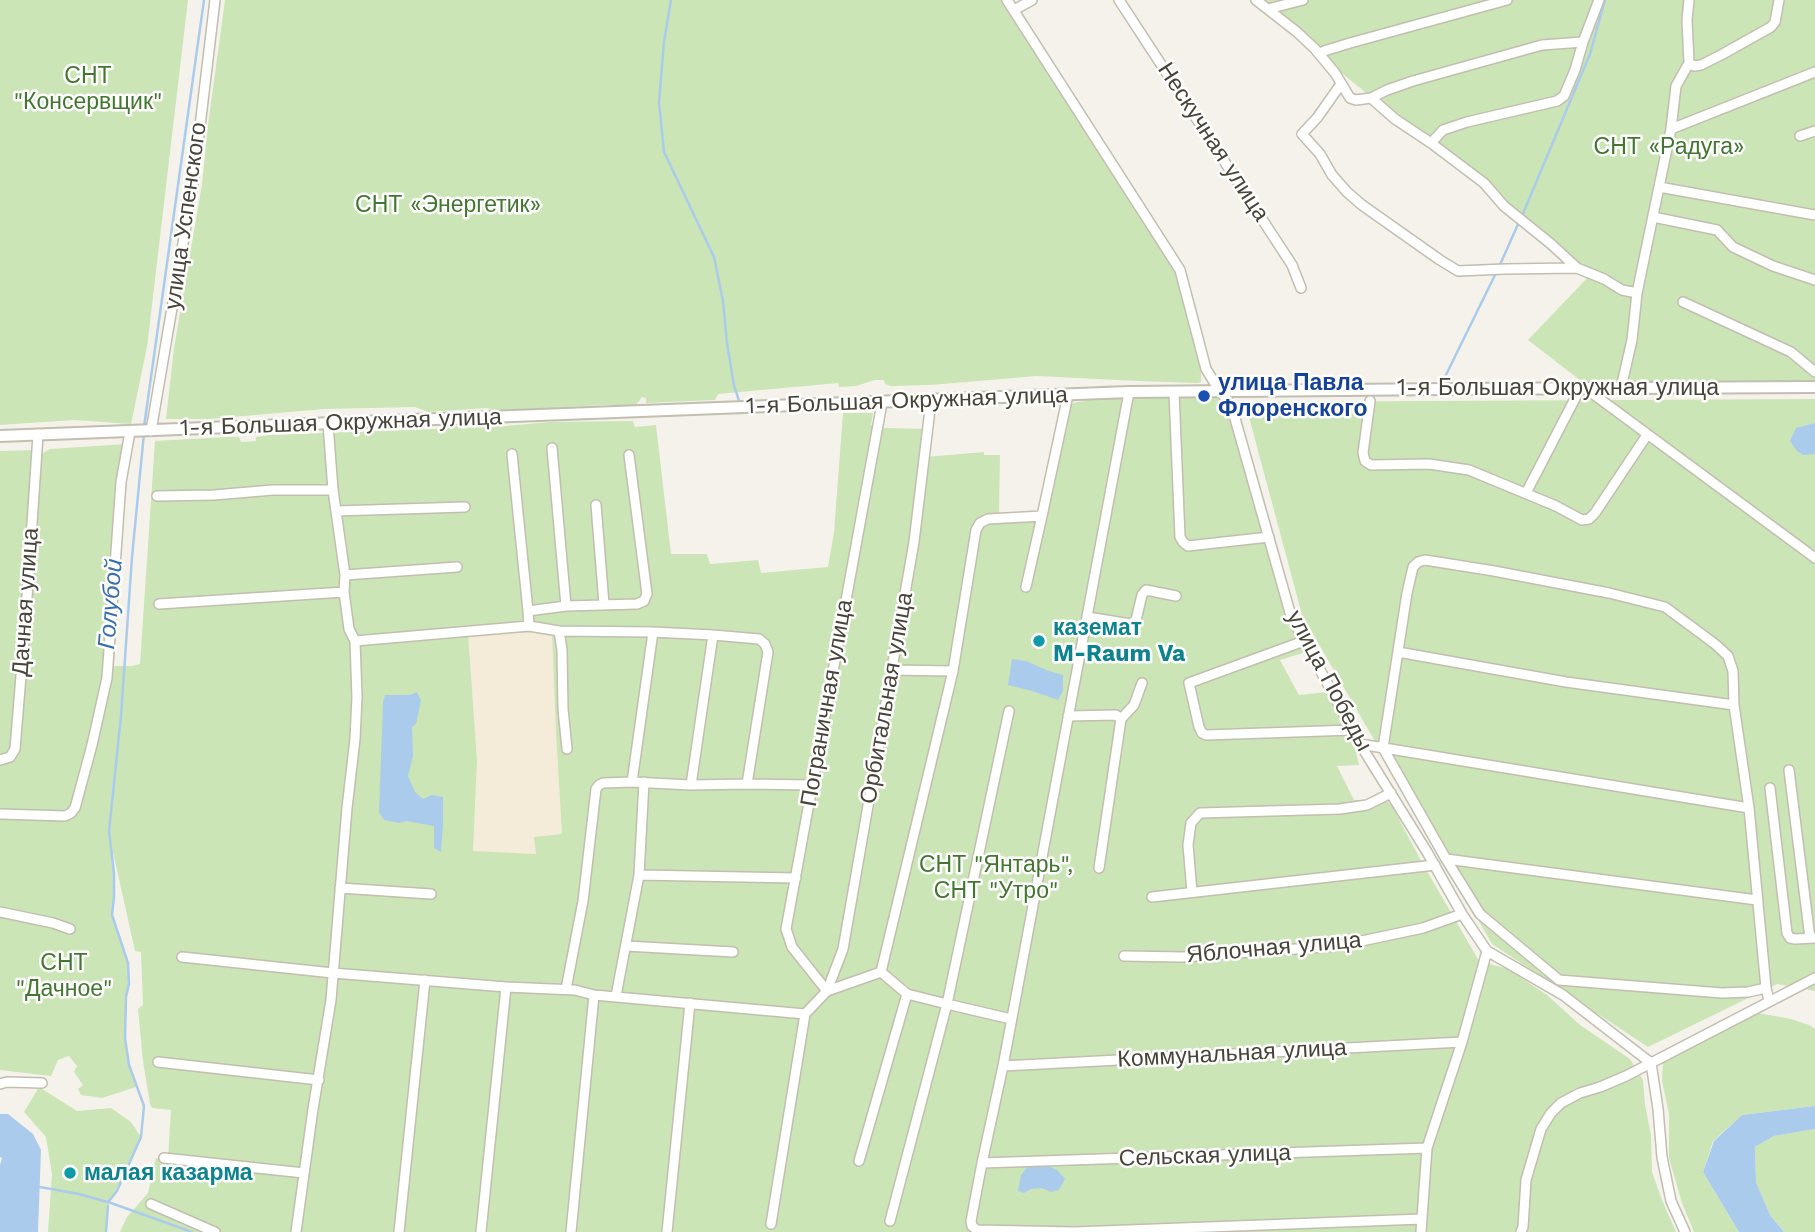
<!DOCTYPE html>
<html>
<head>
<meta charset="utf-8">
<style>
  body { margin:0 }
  canvas { display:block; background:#f4f2ea }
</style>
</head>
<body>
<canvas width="1815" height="1232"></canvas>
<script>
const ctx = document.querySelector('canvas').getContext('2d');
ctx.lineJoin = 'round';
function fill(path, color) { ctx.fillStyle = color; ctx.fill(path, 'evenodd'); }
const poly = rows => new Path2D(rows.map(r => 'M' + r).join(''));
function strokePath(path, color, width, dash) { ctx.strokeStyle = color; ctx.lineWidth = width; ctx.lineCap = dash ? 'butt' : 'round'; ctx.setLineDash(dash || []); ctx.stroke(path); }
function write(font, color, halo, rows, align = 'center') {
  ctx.font = font + ' "Work Sans",sans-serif'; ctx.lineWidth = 5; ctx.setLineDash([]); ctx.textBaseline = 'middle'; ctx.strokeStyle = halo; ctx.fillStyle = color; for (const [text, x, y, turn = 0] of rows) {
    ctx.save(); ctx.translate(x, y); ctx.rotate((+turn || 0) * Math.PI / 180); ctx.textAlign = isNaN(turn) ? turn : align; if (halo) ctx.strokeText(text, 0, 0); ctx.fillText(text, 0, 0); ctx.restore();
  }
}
fill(poly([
  [552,632,556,733,562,835,536,854,473,852,477,761,468,634]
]), '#f4ebd8');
fill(poly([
  [0,0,188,0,147,347,131,424,74,420,0,425],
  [225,0,1008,0,1172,251,1201,364,1201,382,1197,383,1138,381,1037,376,930,385,891,386,885,384,884,380,875,380,856,386,839,387,838,383,718,394,715,400,646,403,646,398,642,397,636,405,603,405,500,411,486,408,428,412,415,407,324,409,209,419,166,419,174,348,202,184,208,125],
  [1251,0,1815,0,1815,381,1585,384,1528,340,1591,274],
  [1138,395,1224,398,1306,652,1280,660,1299,695,1328,692,1356,752,1359,765,1337,766,1354,800,1386,800,1392,806,1420,859,1479,961,1508,969,1547,995,1580,1025,1630,1059,1643,1080,1645,1105,1651,1135,1652,1172,1662,1200,1676,1232,120,1232,127,1217,148,1193,156,1158,168,1158,171,1110,152,1108,150,1104,143,1061,138,1009,143,1005,141,952,135,951,113,852,114,897,112,915,128,963,129,984,126,997,125,1038,129,1065,136,1087,102,1098,81,1095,78,1089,83,1085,74,1072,77,1066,69,1056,58,1060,51,1076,0,1070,0,451,37,450,41,450,43,453,50,449,127,444,114,666,132,666,140,664,155,441,229,437,239,437,241,442,256,441,256,437,269,435,435,429,446,426,458,426,462,429,479,426,506,426,550,422,633,421,635,427,656,425,671,554,707,554,710,564,758,560,761,573,828,567,834,532,843,413,873,413,871,425,885,428,928,429,926,457,984,452,984,455,1000,455,999,513,1045,518,1063,406,1077,402,1086,401,1089,398],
  [552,632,556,733,562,834,534,837,536,854,473,851,477,761,468,634],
  [1815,399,1815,991,1777,984,1648,1047,1492,944,1302,615,1245,402],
  [1758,1013,1791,1019,1809,1025,1815,1029,1815,1106,1742,1115,1713,1141,1703,1172,1739,1232,1694,1232,1682,1203,1669,1158,1669,1114,1662,1081,1663,1058],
  [39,1087,77,1111,111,1108,131,1122,141,1137,117,1191,109,1201,106,1232,48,1232,52,1174,46,1137,24,1112],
  [1815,1129,1815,1232,1784,1232,1770,1215,1756,1182,1755,1147,1774,1136]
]), '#cbe5b6');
fill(poly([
  [1815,423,1815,454,1803,455,1797,451,1790,441,1796,428],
  [1012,659,1026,661,1049,671,1063,675,1063,691,1058,700,1032,691,1008,685],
  [417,692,421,700,416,724,412,727,413,756,408,776,415,792,423,799,432,795,443,797,443,825,441,852,434,848,434,826,407,821,399,823,384,820,379,812,383,702,385,695,410,695],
  [1815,1106,1815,1129,1774,1136,1755,1147,1756,1182,1770,1215,1784,1232,1739,1232,1703,1172,1714,1141,1742,1115],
  [0,1114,8,1114,33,1134,41,1150,38,1232,0,1232,0,1165,2,1158,0,1157],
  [1029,1165,1046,1165,1057,1170,1065,1179,1059,1190,1051,1192,1041,1188,1031,1189,1024,1193,1018,1191,1021,1175]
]), '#abcbec');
strokePath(poly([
  [671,0,664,42,659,102,664,152,714,257,723,301,727,343,734,385,739,401],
  [1522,216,1590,54,1605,0],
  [1499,267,1519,222],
  [1442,383,1496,273],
  [144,427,204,0],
  [40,1187,79,1194,111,1203,192,1232],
  [109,1201,117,1191,141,1137,144,1106,129,1065,125,1038,126,997,129,984,128,963,112,915,114,897,114,873,109,831,121,716,132,557,144,433],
  [106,1232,108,1206]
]), '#abcbec', 2.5);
const minor = poly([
  [1007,0,1180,270,1206,369,1219,390,1228,401,1234,415,1291,616,1360,744,1427,852,1462,914,1487,951,1563,995,1651,1063,1658,1109,1662,1157,1671,1201,1685,1232],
  [1119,0,1292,265,1301,288],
  [1256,0,1297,32,1315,49,1335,73,1350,98,1356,100,1371,98,1395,119,1431,143,1484,183,1504,206,1551,244,1577,268,1604,279,1622,290,1637,293,1632,340,1621,388],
  [1268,9,1303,0],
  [1014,10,1032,0],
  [1320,55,1324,51,1350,43,1507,0],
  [1689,63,1694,66,1701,65,1721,55,1771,27,1775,22,1779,0],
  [1341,84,1317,118,1302,134,1320,154,1332,175,1347,192,1362,205,1440,260,1458,271,1505,269,1577,268],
  [1371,98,1387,90,1413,81,1542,45,1583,42],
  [1671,129,1815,72],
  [1800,136,1815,131],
  [1431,143,1443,130,1467,122,1557,101,1564,96,1575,70,1583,42,1599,0],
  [1659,187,1815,215],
  [1653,217,1717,230,1733,247,1773,266,1815,280],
  [1637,293,1671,129,1676,86,1689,63,1687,20,1689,0],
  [1683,302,1791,352,1815,372],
  [1585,388,1815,558],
  [1129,392,1003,1066,982,1163,971,1221,972,1226,977,1230,1075,1232,1422,1219],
  [1174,392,1180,537,1183,542,1188,546,1269,537],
  [1370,401,1363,453,1365,461,1371,465,1429,464,1469,470,1556,506,1582,520,1589,519,1595,513,1647,435],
  [151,431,193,185,215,0],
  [552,448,566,606],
  [512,454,528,611],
  [1526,493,1580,389],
  [157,496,214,495,273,490,333,490],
  [596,505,604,604],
  [336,511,465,507],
  [345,575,457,567],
  [1026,587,1042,516],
  [159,604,344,592],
  [1087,617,1131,624,1136,620,1142,595,1146,590,1176,596],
  [529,626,528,611,566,606,637,604,644,601,647,594,629,455],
  [559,631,562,650,563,709,567,749],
  [355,641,529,626,559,631,653,632,713,635,759,639,765,644,768,652,747,784,691,785,632,782,603,783,599,785,596,789,583,901,566,989],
  [1304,641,1189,683,1199,727,1202,733,1206,735,1353,730],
  [1398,652,1566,682,1734,705],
  [891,670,953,671],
  [1009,711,947,1004,1011,1019],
  [1068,716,1116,715,1121,719],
  [1360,744,1749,808],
  [0,760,10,757,15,749,25,627,38,435],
  [1789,770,1810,938],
  [632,782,653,632],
  [747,784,812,785],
  [691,785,713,635],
  [1770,788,1787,933,1790,938,1795,939,1815,938],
  [0,814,65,816,71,813,75,808,92,745,107,678,121,482,130,432],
  [1446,859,1757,900],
  [1099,868,1121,719,1134,705,1142,683],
  [639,875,644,782],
  [340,888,431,894],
  [1192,892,1188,845,1191,823,1200,813,1340,809,1367,805,1391,793],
  [1152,897,1435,865],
  [0,912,53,923,70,929],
  [626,946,733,952],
  [1124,956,1182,957,1338,946,1423,928,1462,914],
  [182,957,333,973,506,987,575,990,594,995,805,1014,827,991,881,972,907,994],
  [881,972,953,671,976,530,980,523,988,519,1042,516,1068,395],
  [1766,988,1749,808,1734,705,1733,671,1728,656,1715,644,1665,607,1609,593,1494,571,1425,560,1418,562,1413,567,1407,593,1383,748,1446,859,1480,914,1559,980,1722,993,1748,992,1766,988,1769,1001],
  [827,991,792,947,786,929,882,403],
  [827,991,843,949,850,909,914,542,931,401],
  [616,996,639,875,796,878],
  [158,1062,319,1080],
  [1003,1066,1462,1042],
  [0,1084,7,1082,42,1083],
  [164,1158,304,1173],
  [859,1161,907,994,947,1004,890,1221],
  [982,1163,1427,1148],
  [151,1204,215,1232],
  [771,1224,805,1014],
  [296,1232,313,1109,331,1000,347,808,355,739,357,697,355,641,349,629,344,592,345,575,333,490,328,424],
  [399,1232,425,980],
  [481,1232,506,987],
  [571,1232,594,995],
  [667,1232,690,1003],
  [1421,1232,1427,1148,1462,1042,1487,951],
  [1521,1232,1523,1227,1526,1180,1541,1129,1551,1113,1561,1103,1580,1093,1600,1087,1626,1076,1815,978]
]);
const tertiary = poly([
  [0,436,1129,392,1448,389,1815,387]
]);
strokePath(minor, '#c2beb0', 12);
strokePath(tertiary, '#c2beb0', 14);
strokePath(minor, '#fff', 9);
strokePath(tertiary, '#fff', 10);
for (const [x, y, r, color] of [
  [1204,396,7,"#1a4fb4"],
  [1039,641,7,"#0f9aa8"],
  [70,1173,7,"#0f9aa8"]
]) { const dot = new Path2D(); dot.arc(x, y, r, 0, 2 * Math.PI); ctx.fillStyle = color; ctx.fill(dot); strokePath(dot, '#fff', 2.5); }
write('23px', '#42772f', '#fff', [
  ["СНТ",88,76],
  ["\"Консервщик\"",88,102],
  ["СНТ «Радуга»",1669,147],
  ["СНТ «Энергетик»",448,205],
  ["СНТ \"Янтарь\",",996,865],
  ["СНТ \"Утро\"",996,891],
  ["СНТ",64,963],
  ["\"Дачное\"",64,989]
]);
write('23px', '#484439', '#fff', [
  ["Нескучная улица",1213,142,57],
  ["улица Успенского",186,216,-82],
  ["1-я Большая Окружная улица",1558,388],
  ["1-я Большая Окружная улица",907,401,-2],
  ["1-я Большая Окружная улица",341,423,-2],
  ["Дачная улица",26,602,-86],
  ["улица Победы",1329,681,62],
  ["Орбитальная улица",887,698,-80],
  ["Пограничная улица",827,703,-80],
  ["Яблочная улица",1274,948,-5],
  ["Коммунальная улица",1232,1054,-3],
  ["Сельская улица",1205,1156,-2]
]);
write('bold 23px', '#164399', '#fff', [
  ["улица Павла",1218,383],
  ["Флоренского",1218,409]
], 'left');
write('bold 23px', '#0d838f', '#fff', [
  ["каземат",1053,628],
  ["M-Raum Va",1053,654],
  ["малая казарма",84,1173]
], 'left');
write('italic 24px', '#386fae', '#fff', [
  ["Голубой",111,604,-85]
]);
</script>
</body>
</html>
